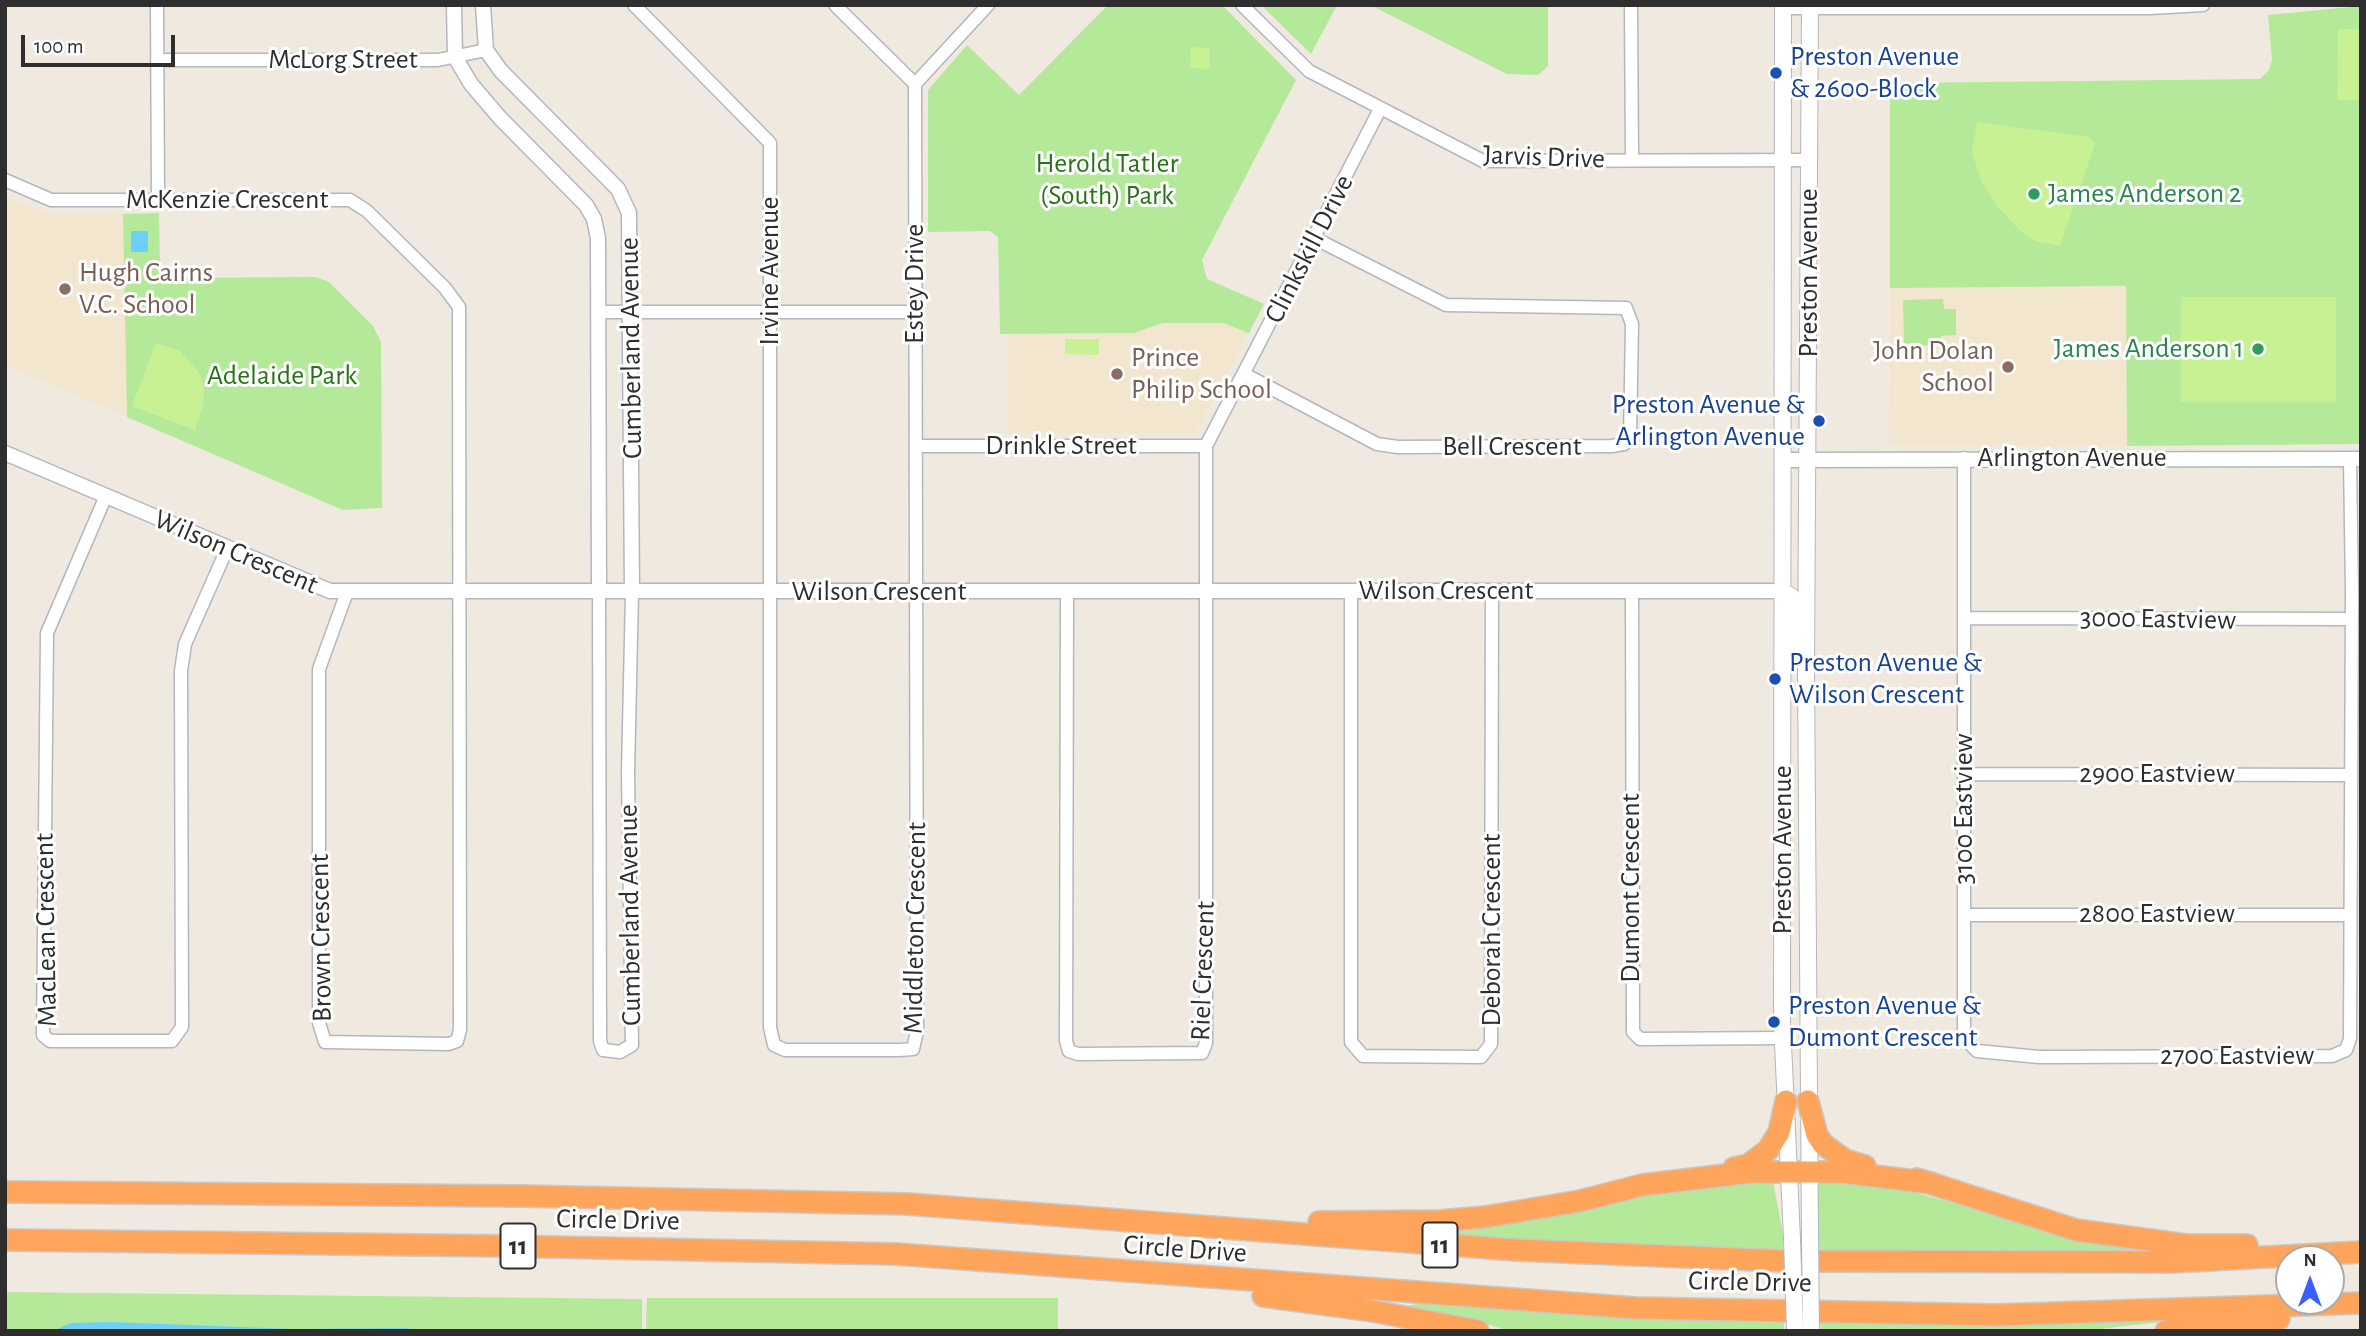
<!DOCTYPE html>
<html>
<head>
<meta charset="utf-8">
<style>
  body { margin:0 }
  #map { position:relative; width:2366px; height:1336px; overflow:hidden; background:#f0e9df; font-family:"Alegreya Sans",sans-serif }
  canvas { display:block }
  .frame { position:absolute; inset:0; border:7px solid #2e2e2e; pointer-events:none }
  .north { position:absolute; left:2275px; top:1245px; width:70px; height:70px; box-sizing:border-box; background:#fff; border:2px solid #ababab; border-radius:50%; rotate:0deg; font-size:19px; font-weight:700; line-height:28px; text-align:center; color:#2e2e2e }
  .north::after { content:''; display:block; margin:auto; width:24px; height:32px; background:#3d5eff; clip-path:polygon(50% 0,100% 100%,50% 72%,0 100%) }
  .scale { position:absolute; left:21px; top:35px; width:154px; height:32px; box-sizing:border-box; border:4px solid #2e2e2e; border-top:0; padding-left:9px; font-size:21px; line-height:24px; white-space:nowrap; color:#2e2e2e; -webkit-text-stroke:5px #fff; paint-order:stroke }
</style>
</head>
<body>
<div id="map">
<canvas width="2366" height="1336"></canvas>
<div class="frame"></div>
<div class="north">N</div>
<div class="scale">100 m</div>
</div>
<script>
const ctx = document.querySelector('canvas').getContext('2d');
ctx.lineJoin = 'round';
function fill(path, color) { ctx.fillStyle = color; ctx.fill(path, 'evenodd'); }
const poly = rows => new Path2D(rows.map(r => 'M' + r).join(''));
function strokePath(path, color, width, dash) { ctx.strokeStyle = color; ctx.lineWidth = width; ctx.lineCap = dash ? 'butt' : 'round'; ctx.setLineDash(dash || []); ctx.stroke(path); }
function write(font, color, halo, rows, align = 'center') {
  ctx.font = font + ' "Alegreya Sans",sans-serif'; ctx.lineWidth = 6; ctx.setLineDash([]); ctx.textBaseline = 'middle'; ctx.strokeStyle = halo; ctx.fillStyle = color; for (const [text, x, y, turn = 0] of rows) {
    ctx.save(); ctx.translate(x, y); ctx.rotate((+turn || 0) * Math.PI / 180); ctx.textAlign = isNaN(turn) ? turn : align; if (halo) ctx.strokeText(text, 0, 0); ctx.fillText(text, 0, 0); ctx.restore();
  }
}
fill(poly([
  [5,196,51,214,123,213,127,417,5,365],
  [2127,286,2127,446,1889,446,1890,288],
  [1163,323,1223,323,1249,333,1195,433,1008,433,1007,334,1134,333]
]), '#f2e7ce');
fill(poly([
  [1108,5,1222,5,1296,80,1202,260,1207,279,1264,304,1249,333,1223,323,1163,323,1134,333,1000,334,998,237,990,231,928,232,928,90,967,45,1019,95],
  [1261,5,1337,5,1311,54],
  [1370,5,1548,5,1548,66,1538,75,1507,74],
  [2361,6,2361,444,2127,446,2126,286,1890,288,1890,89,1896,83,2260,79,2269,70,2272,60,2268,15],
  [159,213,160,270,171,278,315,277,329,282,373,326,381,342,382,508,343,510,127,417,123,214],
  [1943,299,1944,309,1956,309,1956,335,1941,336,1941,345,1904,346,1903,300],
  [1773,1181,1783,1234,1783,1253,1596,1247,1385,1232,1685,1183],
  [1820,1183,1890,1186,2023,1222,2175,1250,1820,1253,1814,1192],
  [5,1292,642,1299,642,1331,5,1331],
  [647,1298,1058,1298,1058,1331,646,1331],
  [1426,1303,1645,1316,1784,1320,1784,1331,1510,1331,1460,1316,1405,1306],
  [2188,1319,2082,1331,1821,1331,1820,1320]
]), '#b3e999');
fill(poly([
  [2338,29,2361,29,2361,100,2337,100],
  [1191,47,1210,48,1210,69,1190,68],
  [1977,122,2089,137,2095,144,2060,246,2036,241,2019,230,1998,207,1981,181,1972,152],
  [2359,129,2361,129,2361,283,2359,283],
  [2181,297,2336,297,2336,402,2181,402],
  [1065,339,1099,339,1099,355,1065,354],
  [156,343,180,351,200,374,204,388,203,405,195,430,134,407,133,403]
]), '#c8f194');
fill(poly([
  [131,231,148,231,148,252,131,252],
  [111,1322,293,1329,406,1328,422,1331,52,1331,71,1323]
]), '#6cd1f8');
const minor = poly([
  [157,5,158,200],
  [634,5,770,143,770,1027,774,1045,785,1050,899,1050,913,1049,917,1031,915,84,988,5],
  [835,5,915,84],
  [1242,5,1309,71,1483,161,1809,160],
  [1631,5,1632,159],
  [1783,8,2150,8,2203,5],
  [157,60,438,60,486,50],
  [5,180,51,200,350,200,367,211,445,288,459,307,460,1030,457,1041,449,1044,325,1042,319,1023,319,669,347,592],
  [598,312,915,312],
  [1244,374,1377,444,1398,447,1612,446,1624,444,1630,437,1632,324,1626,308,1446,305,1314,238],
  [916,446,1206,446],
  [1964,458,1964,1029,1966,1040,1977,1051,2039,1057,2332,1056,2346,1050,2350,1039,2352,593,2350,459],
  [105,498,47,633,43,1035,50,1041,172,1041,182,1027,181,671,185,644,227,549],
  [599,591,600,1041,603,1050,620,1052,632,1045,628,773,632,592],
  [1632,591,1633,1032,1640,1039,1784,1038],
  [1067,592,1066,1041,1069,1051,1078,1054,1202,1053,1206,1043,1206,446,1380,109],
  [1351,592,1351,1042,1363,1056,1481,1057,1491,1044,1492,592],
  [1965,618,2352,619],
  [1964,774,2350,775],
  [1964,915,2349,915]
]);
const tertiary = poly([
  [454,5,455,57,471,84,500,118,586,205,594,219,598,238,599,591],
  [483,5,486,50,501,71,618,189,629,213,632,592],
  [5,453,330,591,1782,591],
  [1783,460,2361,459]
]);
const secondary = poly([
  [1783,5,1782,1022,1792,1239],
  [1810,5,1806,667,1810,1237],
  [1782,591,1791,596,1799,652]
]);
const motorway = poly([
  [1808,1101,1817,1135,1823,1144,1845,1160,1865,1166],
  [1734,1168,1748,1165,1768,1150,1779,1132,1786,1101],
  [1917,1179,2076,1230,2186,1245,2247,1245],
  [5,1192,519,1196,907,1204,1516,1250,1784,1261,2172,1262,2361,1252],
  [1319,1222,1439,1221,1485,1217,1580,1201,1642,1185,1751,1172,1842,1172,1931,1183],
  [5,1240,502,1246,896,1254,1636,1308,1997,1315,2361,1303],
  [1263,1296,1367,1310,1478,1331],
  [2166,1331,2279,1319]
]);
strokePath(minor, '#b3b6c2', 15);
strokePath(tertiary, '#b3b6c2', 17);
strokePath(secondary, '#b3b6c2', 18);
strokePath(motorway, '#c9c9c9', 24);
strokePath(minor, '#fff', 12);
strokePath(tertiary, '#fff', 14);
strokePath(secondary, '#fff', 16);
strokePath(motorway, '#ffa55b', 21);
const secondaryBridge = poly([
  [1810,1237,1811,1331],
  [1792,1239,1795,1331]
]);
strokePath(secondaryBridge, '#b3b6c2', 18, []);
strokePath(secondaryBridge, '#fff', 16);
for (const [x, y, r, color] of [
  [1776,73,7,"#1a4fb4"],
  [2034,194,7,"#2e9e5b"],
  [65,289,7,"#8d6e63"],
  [2258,349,7,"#2e9e5b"],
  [2008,367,7,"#8d6e63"],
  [1117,374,7,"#8d6e63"],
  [1819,421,7,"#1a4fb4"],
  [1775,679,7,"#1a4fb4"],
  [1774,1022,7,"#1a4fb4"]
]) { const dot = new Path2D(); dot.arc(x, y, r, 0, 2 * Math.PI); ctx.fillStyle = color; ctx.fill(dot); strokePath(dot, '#fff', 2.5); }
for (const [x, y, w] of [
  [1440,1245,35],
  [518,1246,35]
]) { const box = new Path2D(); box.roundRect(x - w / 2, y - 22.5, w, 45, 5); ctx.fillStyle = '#fff'; ctx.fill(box); strokePath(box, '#2e2e2e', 2); }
write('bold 26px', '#2e2e2e', null, [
  ["11",1440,1245],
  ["11",518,1246]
]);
write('28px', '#164399', '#fff', [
  ["Preston Avenue",1790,57],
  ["& 2600-Block",1790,89],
  ["Preston Avenue &",1805,405,"right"],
  ["Arlington Avenue",1805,437,"right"],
  ["Preston Avenue &",1789,663],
  ["Wilson Crescent",1789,695],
  ["Preston Avenue &",1788,1006],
  ["Dumont Crescent",1788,1038]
], 'left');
write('28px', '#2e2e2e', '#fff', [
  ["McLorg Street",343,60],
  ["Jarvis Drive",1544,157,2],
  ["McKenzie Crescent",227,200],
  ["Clinkskill Drive",1309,249,-63],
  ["Irvine Avenue",770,271,-90],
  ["Preston Avenue",1809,273,-90],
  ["Estey Drive",915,284,-90],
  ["Cumberland Avenue",631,348,-91],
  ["Drinkle Street",1061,446],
  ["Bell Crescent",1512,447],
  ["Arlington Avenue",2072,458],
  ["Wilson Crescent",236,552,23],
  ["Wilson Crescent",1446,591],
  ["Wilson Crescent",879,592],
  ["3000 Eastview",2158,619,1],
  ["2900 Eastview",2157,774],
  ["3100 Eastview",1964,809,-90],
  ["Preston Avenue",1783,850,-90],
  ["Dumont Crescent",1631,888,-90],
  ["2800 Eastview",2157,914],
  ["Cumberland Avenue",630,915,-91],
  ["Middleton Crescent",915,928,-89],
  ["MacLean Crescent",46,930,-91],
  ["Deborah Crescent",1492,930,-90],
  ["Brown Crescent",321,938,-91],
  ["Riel Crescent",1203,971,-88],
  ["2700 Eastview",2237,1056],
  ["Circle Drive",618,1220,1],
  ["Circle Drive",1185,1249,4],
  ["Circle Drive",1750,1282,1]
]);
write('28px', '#277316', '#fff', [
  ["Herold Tatler",1107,164],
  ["(South) Park",1107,196],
  ["Adelaide Park",282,376]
]);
write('28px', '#27864d', '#fff', [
  ["James Anderson 2",2048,194],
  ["James Anderson 1",2244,349,"right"]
], 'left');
write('28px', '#785e54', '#fff', [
  ["Hugh Cairns",79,273],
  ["V.C. School",79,305],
  ["John Dolan",1994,351,"right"],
  ["School",1994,383,"right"],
  ["Prince",1131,358],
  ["Philip School",1131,390]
], 'left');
</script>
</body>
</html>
